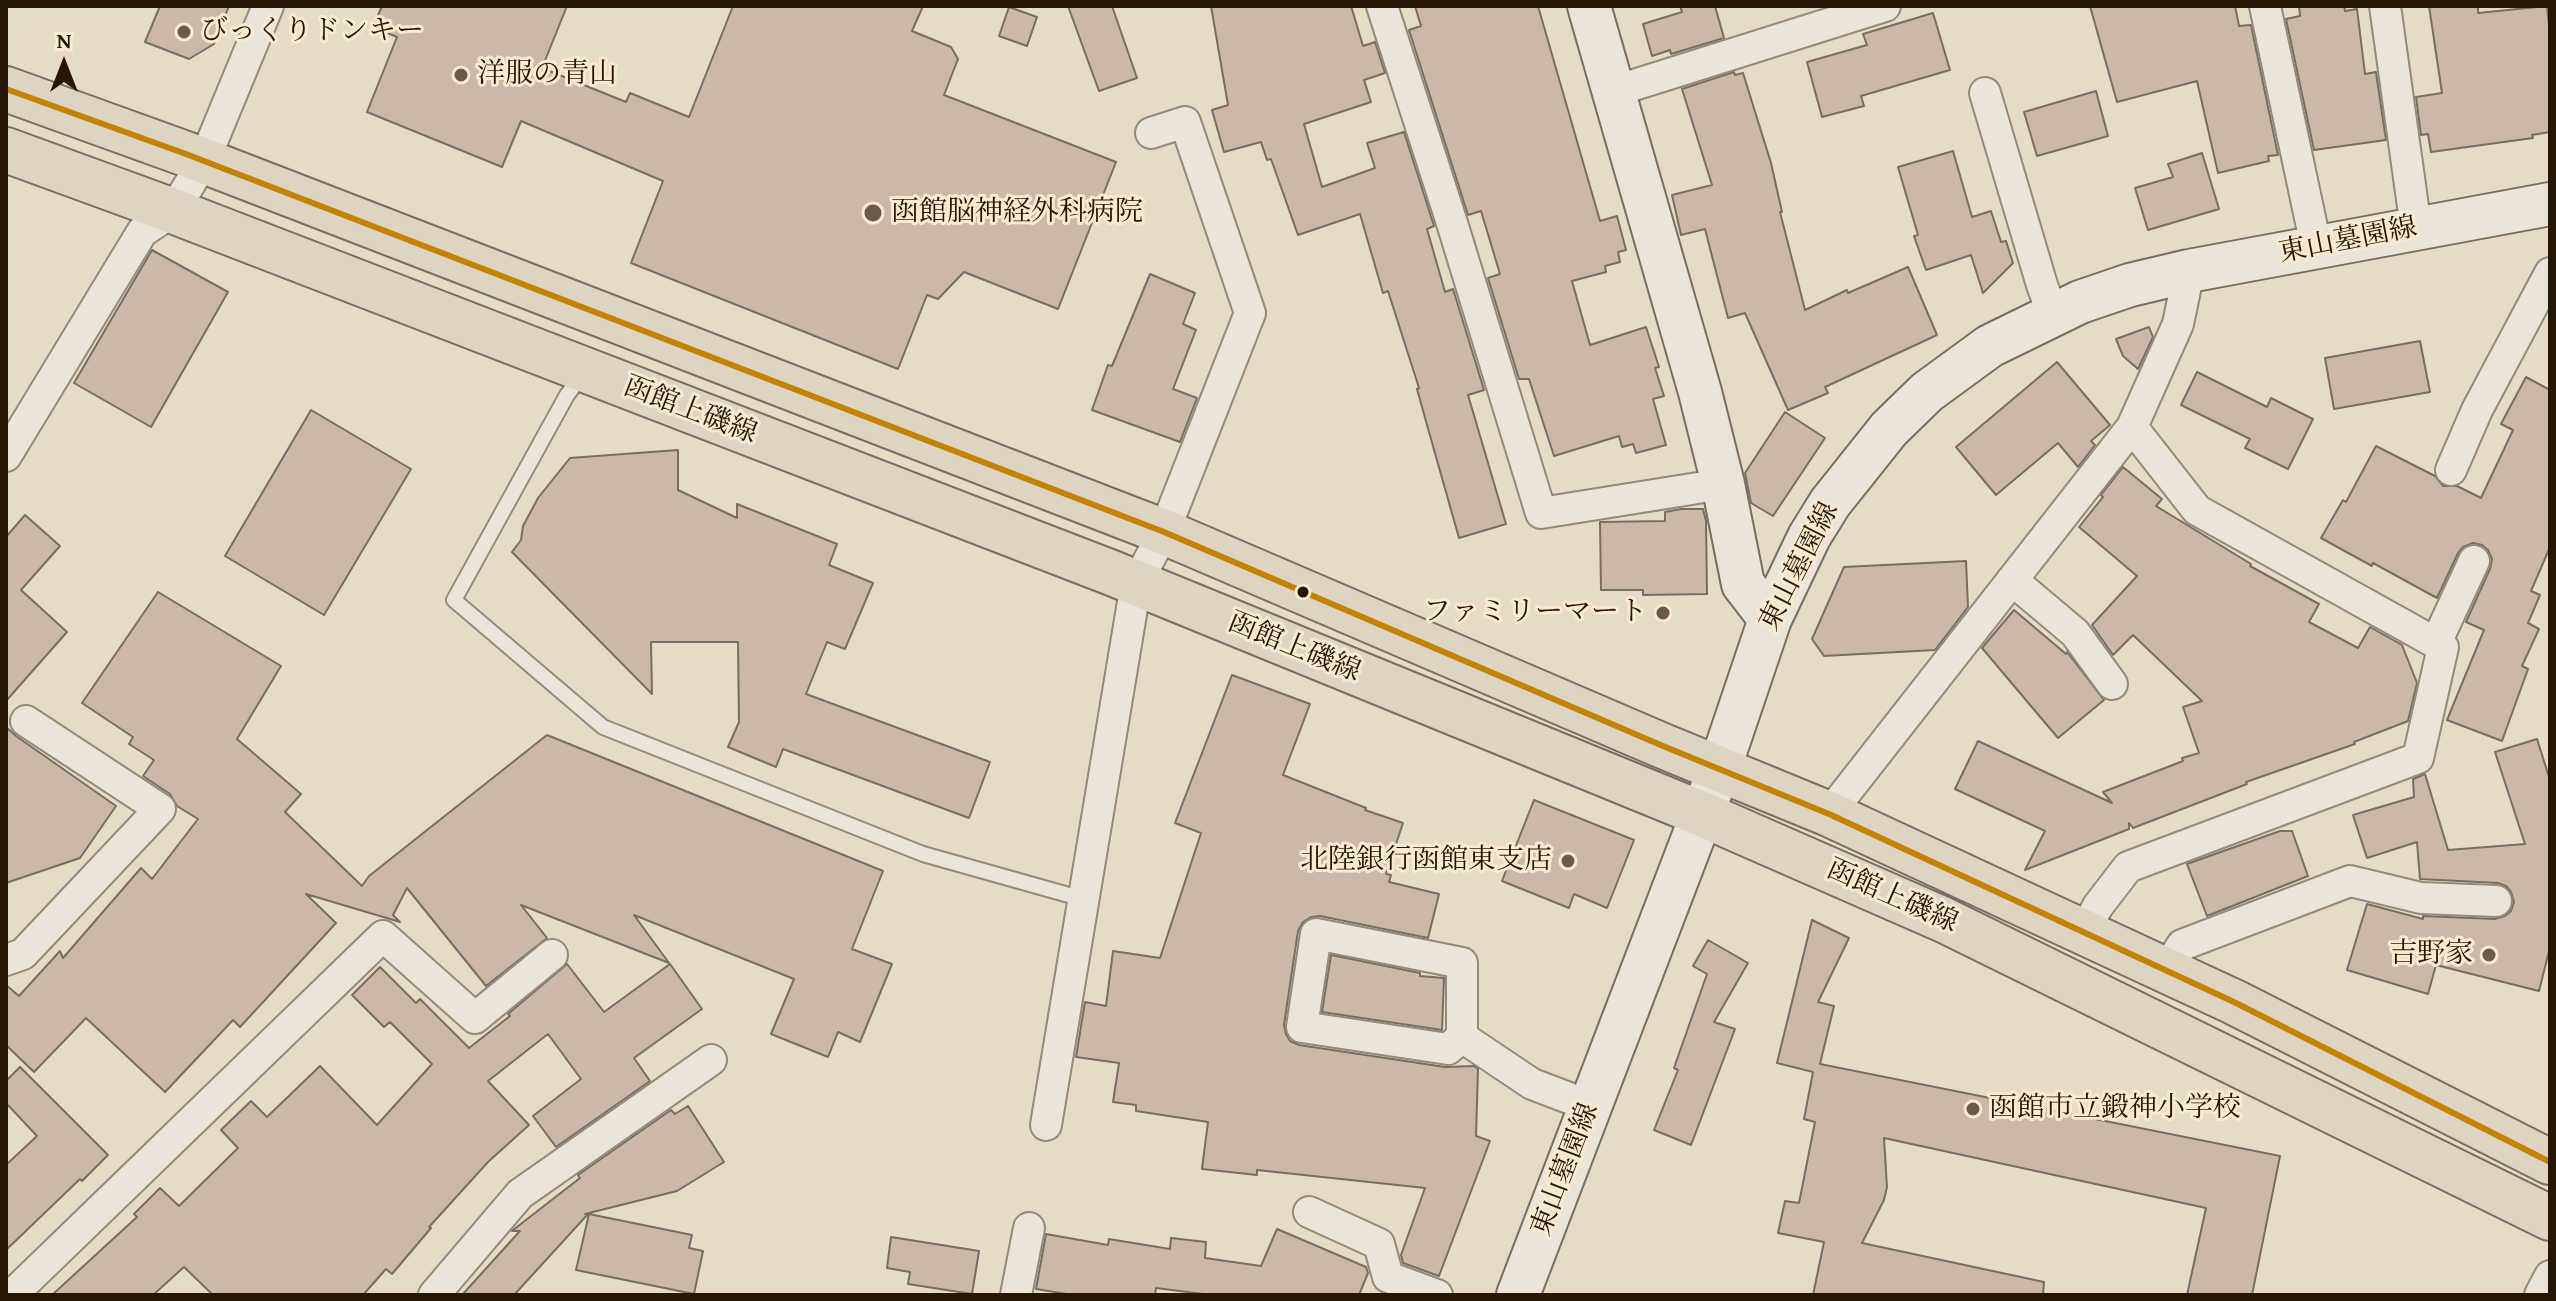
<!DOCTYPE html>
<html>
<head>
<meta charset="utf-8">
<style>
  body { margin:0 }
  #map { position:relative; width:2556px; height:1301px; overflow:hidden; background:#e6dbc5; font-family:"Gentium Book Plus",serif }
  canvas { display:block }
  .frame { position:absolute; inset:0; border:8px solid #261605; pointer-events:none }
  .north { position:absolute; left:24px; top:24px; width:80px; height:80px; -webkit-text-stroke:6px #f8ead0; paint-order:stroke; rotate:0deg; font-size:22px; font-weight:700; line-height:32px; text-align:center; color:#261605 }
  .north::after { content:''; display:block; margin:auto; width:28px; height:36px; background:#261605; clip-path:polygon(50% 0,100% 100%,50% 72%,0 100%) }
</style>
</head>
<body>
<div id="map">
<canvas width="2556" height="1301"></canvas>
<div class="frame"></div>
<div class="north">N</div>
</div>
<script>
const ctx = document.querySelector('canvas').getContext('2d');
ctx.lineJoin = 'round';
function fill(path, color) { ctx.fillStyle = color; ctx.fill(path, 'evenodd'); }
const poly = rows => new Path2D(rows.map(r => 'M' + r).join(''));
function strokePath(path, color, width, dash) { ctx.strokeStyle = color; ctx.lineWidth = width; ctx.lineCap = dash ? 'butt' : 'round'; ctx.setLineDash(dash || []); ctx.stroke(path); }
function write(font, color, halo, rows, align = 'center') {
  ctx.font = font + ' "Gentium Book Plus","Noto Serif JP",serif'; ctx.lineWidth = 6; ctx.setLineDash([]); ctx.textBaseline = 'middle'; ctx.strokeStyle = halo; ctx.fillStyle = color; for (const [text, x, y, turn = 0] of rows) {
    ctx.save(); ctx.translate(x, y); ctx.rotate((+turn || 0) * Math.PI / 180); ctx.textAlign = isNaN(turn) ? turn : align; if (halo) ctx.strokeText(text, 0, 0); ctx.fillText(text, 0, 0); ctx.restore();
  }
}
const building = poly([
  [160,6,229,6,214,44,189,59,145,42,160,6],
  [382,6,567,6,542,68,626,102,630,93,689,117,733,6,923,6,912,31,951,47,958,59,944,95,1116,162,1058,309,964,272,938,299,927,295,898,369,631,263,663,181,521,121,502,167,367,112,397,37,373,27,382,6],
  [1068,6,1112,6,1137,78,1099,91,1068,6],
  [1211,6,1351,6,1363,46,1375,42,1385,73,1364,80,1371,102,1304,124,1322,187,1375,168,1367,143,1404,132,1434,226,1427,229,1445,292,1453,289,1484,390,1468,395,1506,524,1459,538,1429,432,1417,389,1419,388,1388,291,1383,293,1360,214,1298,235,1271,159,1267,160,1261,142,1224,152,1212,110,1228,105,1211,6],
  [1415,6,1538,6,1600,221,1617,216,1626,250,1618,252,1620,262,1605,266,1606,272,1572,281,1590,345,1646,327,1659,367,1655,368,1664,396,1653,399,1666,445,1636,453,1633,444,1622,447,1619,436,1554,456,1529,379,1519,379,1488,278,1500,274,1481,211,1468,215,1409,30,1421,26,1415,6],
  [1680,6,1715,6,1724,38,1671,54,1670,50,1652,56,1643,24,1682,12,1680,6],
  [2090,6,2235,6,2239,26,2251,25,2278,155,2268,156,2269,161,2218,173,2197,81,2117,102,2090,6],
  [2299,6,2344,6,2345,11,2357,9,2365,74,2376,72,2386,140,2314,150,2286,19,2300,16,2299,6],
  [2429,6,2478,6,2478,13,2547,6,2550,37,2550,132,2532,135,2533,138,2431,152,2428,134,2421,135,2416,97,2442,93,2429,6],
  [1009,7,1037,17,1027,46,999,36,1009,7],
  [1933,13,1950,70,1861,96,1864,106,1822,117,1807,62,1867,45,1863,34,1933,13],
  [1734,72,1735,75,1743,73,1771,163,1782,212,1780,212,1805,310,1847,290,1848,293,1908,267,1937,335,1825,387,1828,393,1788,410,1745,313,1728,318,1705,229,1681,235,1672,195,1712,185,1682,89,1734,72],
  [2096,91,2108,136,2037,156,2024,112,2096,91],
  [1953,151,1972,217,1991,211,2001,242,2006,241,2013,263,1983,293,1971,255,1926,270,1914,236,1918,235,1898,167,1953,151],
  [2202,153,2219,209,2148,230,2135,188,2173,177,2168,164,2202,153],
  [152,250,228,292,151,427,74,383,152,250],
  [1150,274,1195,293,1183,324,1196,330,1173,389,1197,398,1180,442,1092,410,1108,365,1112,366,1150,274],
  [2149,327,2153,337,2138,369,2123,356,2116,339,2149,327],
  [2420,341,2430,392,2334,409,2325,358,2420,341],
  [2057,362,2110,425,2091,441,2095,445,2078,467,2058,443,1996,495,1956,447,2057,362],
  [2197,372,2267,407,2271,398,2313,419,2288,469,2245,448,2250,439,2181,405,2197,372],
  [2526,377,2550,390,2550,547,2531,591,2540,595,2528,623,2539,629,2522,666,2528,669,2502,741,2447,720,2484,630,2466,622,2490,569,2492,559,2488,550,2482,545,2473,543,2463,547,2458,553,2437,598,2373,563,2372,566,2321,538,2343,500,2346,502,2376,446,2435,476,2443,486,2457,486,2481,498,2513,430,2501,424,2526,377],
  [311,410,411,469,324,615,225,556,311,410],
  [1785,412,1825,438,1773,516,1751,503,1745,473,1785,412],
  [678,450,678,490,737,518,737,504,837,544,829,565,873,583,845,649,827,642,806,694,990,762,969,818,783,749,776,767,728,747,739,722,738,642,651,642,652,694,512,552,521,540,523,526,538,498,570,458,678,450],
  [2123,467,2162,499,2156,506,2251,564,2250,566,2319,604,2309,622,2358,648,2370,627,2402,645,2417,683,2408,721,2354,742,2355,744,2246,782,2247,784,2133,828,2129,823,2129,829,2025,870,2045,831,1955,789,1978,741,2112,803,2103,792,2183,761,2182,758,2199,753,2183,707,2202,701,2133,635,2113,655,2092,625,2137,576,2079,527,2103,497,2101,495,2123,467],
  [1681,509,1703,509,1706,521,1707,594,1643,595,1643,590,1601,590,1600,522,1665,521,1665,512,1681,509],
  [25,515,60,546,21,590,67,632,6,701,6,537,25,515],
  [1966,561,1968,607,1935,650,1824,656,1812,639,1844,567,1966,561],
  [158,592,281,666,237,739,301,794,285,812,362,886,369,876,547,735,883,871,852,949,892,964,860,1042,838,1032,828,1057,771,1034,794,979,634,915,669,963,521,905,547,938,486,986,407,888,393,915,400,922,306,894,336,923,240,1027,233,1020,165,1092,86,1018,34,1072,6,1045,6,985,19,996,60,951,63,958,141,868,152,879,198,819,177,806,170,794,143,776,154,760,129,744,133,737,82,703,158,592],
  [2014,610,2066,654,2067,652,2104,700,2058,738,1982,648,2014,610],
  [1232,675,1310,704,1283,775,1366,808,1365,810,1403,823,1386,874,1391,875,1389,882,1439,894,1428,938,1320,916,1311,917,1303,922,1298,931,1284,1025,1286,1034,1290,1041,1299,1045,1445,1067,1474,1066,1478,1069,1476,1136,1490,1141,1439,1276,1403,1263,1401,1255,1425,1188,1257,1170,1257,1175,1202,1169,1208,1122,1136,1111,1136,1105,1113,1102,1119,1063,1076,1057,1085,1002,1106,1006,1113,951,1160,958,1201,833,1175,823,1232,675],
  [6,727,16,736,116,806,80,858,6,883,6,727],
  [2537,739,2550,780,2550,947,2539,991,2436,965,2428,994,2347,970,2367,904,2423,919,2423,916,2495,919,2505,916,2511,911,2514,902,2511,892,2506,886,2498,883,2420,879,2417,842,2367,858,2353,815,2414,797,2413,779,2425,774,2448,850,2525,844,2495,752,2537,739],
  [1534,800,1634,840,1607,908,1574,894,1569,908,1502,881,1534,800],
  [2280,831,2292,831,2308,876,2207,916,2187,864,2280,831],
  [1812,920,1849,938,1818,1002,1834,1006,1820,1064,2280,1156,2252,1295,2187,1295,2206,1208,1884,1138,1887,1187,1884,1200,1862,1243,2044,1282,2043,1295,1813,1295,1824,1242,1778,1233,1785,1201,1799,1203,1815,1122,1804,1119,1813,1072,1777,1063,1812,920],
  [1708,940,1748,963,1714,1022,1735,1029,1691,1145,1654,1130,1678,1070,1674,1068,1707,974,1693,966,1708,940],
  [1331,955,1420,973,1420,976,1444,978,1442,1030,1322,1012,1331,955],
  [567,964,604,1012,670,964,702,1009,634,1058,650,1081,556,1147,533,1116,581,1079,548,1034,488,1081,529,1125,488,1162,429,1227,431,1228,392,1274,386,1269,363,1295,213,1295,184,1267,153,1295,52,1295,137,1217,134,1214,160,1188,179,1206,238,1148,221,1130,251,1101,267,1117,320,1066,377,1125,432,1064,390,1022,384,1027,352,995,380,967,416,1003,420,999,469,1048,510,1016,508,1014,567,964],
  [20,1067,108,1155,82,1181,80,1179,6,1250,6,1165,37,1136,6,1103,6,1081,20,1067],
  [688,1106,724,1162,677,1191,585,1214,588,1214,514,1295,462,1295,520,1231,512,1231,513,1230,580,1178,578,1175,671,1110,675,1114,688,1106],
  [589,1214,692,1235,689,1248,703,1251,694,1294,576,1270,589,1214],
  [1277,1229,1366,1267,1368,1273,1359,1295,1211,1295,1156,1288,1155,1295,1073,1295,1036,1289,1046,1234,1108,1245,1109,1239,1170,1249,1171,1238,1206,1242,1205,1258,1261,1266,1277,1229],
  [891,1237,979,1251,972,1294,908,1284,910,1272,887,1268,891,1237]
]);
fill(building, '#ccb8a9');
strokePath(building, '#766f61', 2);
const lane = poly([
  [583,374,567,395,454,600,603,727,923,854,1083,899]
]);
const street = poly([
  [1382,6,1452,223,1541,513,1723,484],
  [2265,6,2316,246],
  [2385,6,2416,228],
  [1615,91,1885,6],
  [1985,93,2042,285,2053,315],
  [6,456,142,232,173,211,204,161,268,6],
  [2451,470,2477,410,2550,273],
  [2012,580,2075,633,2112,684],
  [2436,643,2474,561],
  [1829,814,2132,427,2178,324,2189,271],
  [2084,931,2098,906,2128,867,2418,758,2443,647,2197,510,2132,427],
  [6,960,23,954,160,809,26,721],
  [2166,970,2182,945,2350,881,2421,898,2496,901],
  [1462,1037,1462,963,1316,934,1302,1027,1448,1049,1462,1037,1532,1084,1590,1106],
  [1046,1125,1136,584,1164,532,1250,313,1185,122,1151,133],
  [1309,1212,1379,1244,1388,1277,1437,1295],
  [12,1295,383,936,475,1018,552,955],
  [434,1295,520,1194,711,1060],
  [1016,1295,1029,1228],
  [2540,1295,2550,1276]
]);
const secondary = poly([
  [1589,6,1700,392,1723,484,1743,584,1770,619],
  [1518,1295,1719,770,1770,619,1809,537,1830,503,1889,429,1927,392,1990,346,2080,302,2130,285,2189,271,2550,204]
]);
const primary = poly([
  [6,89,186,154,1164,532,1663,746,1829,814,2234,1002,2550,1162],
  [6,150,173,211,1112,573,1702,814,1944,920,2550,1218]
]);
strokePath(lane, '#928a7b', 18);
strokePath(street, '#928a7b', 34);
strokePath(secondary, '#766f61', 46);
strokePath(primary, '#766f61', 48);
strokePath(lane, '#eae4d9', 14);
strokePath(street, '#eae4d9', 30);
strokePath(secondary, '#eae4d9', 42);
strokePath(primary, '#ded4c4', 44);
strokePath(poly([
  [6,89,186,154,1164,532,1663,746,1829,814,2234,1002,2550,1162]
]), '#c38201', 6);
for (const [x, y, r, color] of [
  [184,32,8,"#695b48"],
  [461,75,8,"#695b48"],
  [873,213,10,"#695b48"],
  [1303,592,7,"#261605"],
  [1663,613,8,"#695b48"],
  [1568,861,8,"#695b48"],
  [2489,955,8,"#695b48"],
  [1973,1109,8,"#695b48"]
]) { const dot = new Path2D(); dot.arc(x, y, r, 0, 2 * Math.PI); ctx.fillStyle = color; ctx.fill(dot); strokePath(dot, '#f8ead0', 3); }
write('28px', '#261605', '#f8ead0', [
  ["びっくりドンキー",200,32],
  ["洋服の青山",477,75],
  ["函館脳神経外科病院",891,213],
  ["ファミリーマート",1647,613,"right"],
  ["北陸銀行函館東支店",1552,861,"right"],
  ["吉野家",2473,955,"right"],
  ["函館市立鍛神小学校",1989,1109]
], 'left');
write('28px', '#261605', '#f8ead0', [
  ["東山墓園線",2348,241,-11],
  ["函館上磯線",690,411,21],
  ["東山墓園線",1800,567,-63],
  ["函館上磯線",1294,648,22],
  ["函館上磯線",1892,897,24],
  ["東山墓園線",1566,1170,-69]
]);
</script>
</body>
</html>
